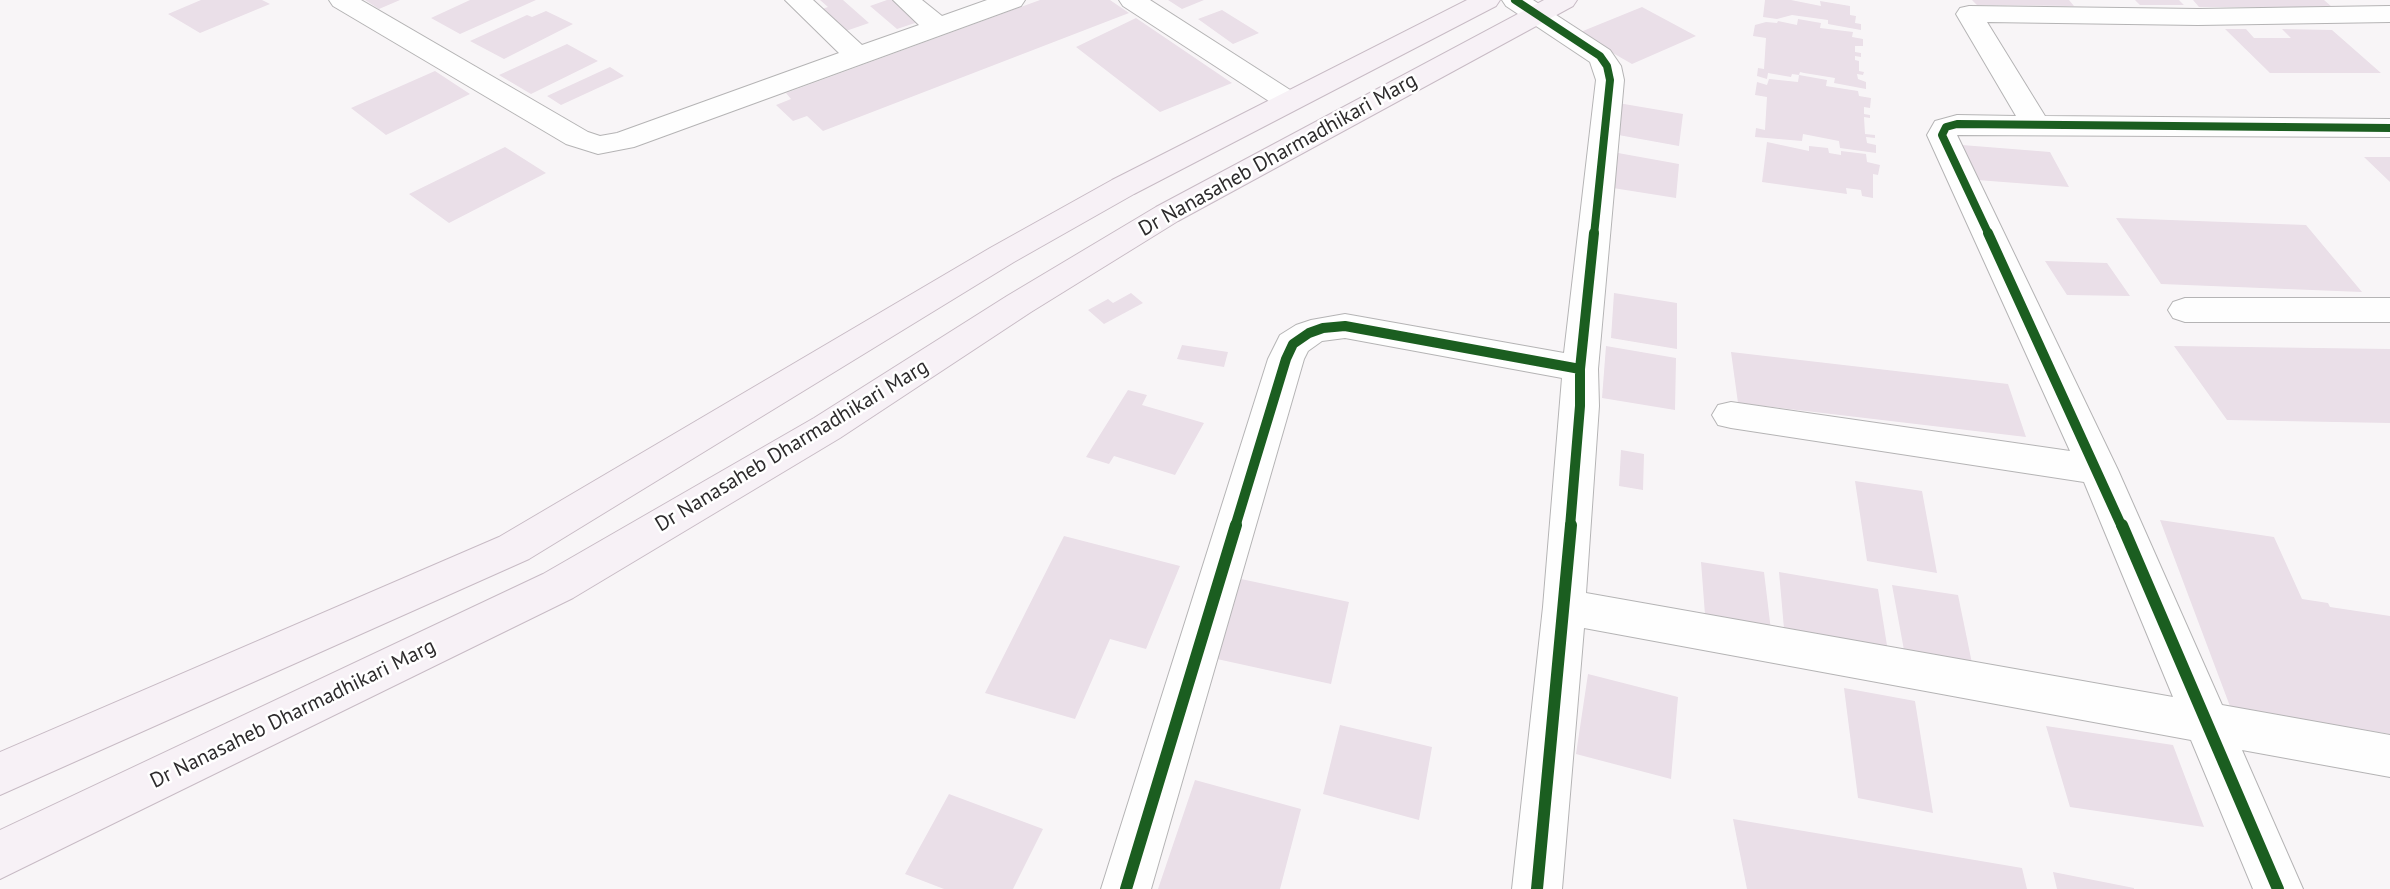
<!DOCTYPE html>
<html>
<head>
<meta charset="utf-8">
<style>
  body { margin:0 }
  canvas { display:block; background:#f8f5f7 }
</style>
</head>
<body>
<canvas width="2390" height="889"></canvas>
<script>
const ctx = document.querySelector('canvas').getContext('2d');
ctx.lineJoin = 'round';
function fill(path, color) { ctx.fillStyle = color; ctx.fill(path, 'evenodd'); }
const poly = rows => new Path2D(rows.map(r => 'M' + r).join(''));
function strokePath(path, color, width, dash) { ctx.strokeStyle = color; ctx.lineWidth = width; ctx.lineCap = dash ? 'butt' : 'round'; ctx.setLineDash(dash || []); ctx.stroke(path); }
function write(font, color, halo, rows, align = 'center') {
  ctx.font = font + ' "PT Sans",sans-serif'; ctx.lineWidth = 5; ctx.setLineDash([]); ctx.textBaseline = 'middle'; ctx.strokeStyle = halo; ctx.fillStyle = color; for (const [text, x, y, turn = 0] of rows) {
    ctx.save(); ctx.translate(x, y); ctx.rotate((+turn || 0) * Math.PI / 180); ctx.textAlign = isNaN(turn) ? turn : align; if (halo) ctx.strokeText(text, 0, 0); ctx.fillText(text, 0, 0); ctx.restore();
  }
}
fill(poly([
  [201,0,262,0,270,4,200,33,168,14],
  [365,0,400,0,379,9],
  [470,0,536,0,460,34,431,18],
  [820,0,843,0,869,23,843,32,819,10,828,7],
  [887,0,896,0,921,21,897,29,870,6],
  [1040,0,1110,0,1129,13,823,131,807,116,793,121,776,105,791,99,786,93],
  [1168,0,1204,0,1182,9],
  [1765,0,1791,0,1821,6,1820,1,1850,6,1850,15,1856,16,1855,23,1861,24,1861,30,1828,24,1828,20,1792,15,1777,19,1763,17],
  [1972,0,2069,0,2074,6,1977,5],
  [2135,0,2179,0,2184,5,2140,5],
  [2193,0,2324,0,2332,7,2199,7],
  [1642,7,1696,36,1632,64,1578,33],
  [1222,10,1259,33,1233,44,1198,19],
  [546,11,573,24,504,59,470,41,527,15,532,17],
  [1136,18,1232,83,1160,112,1076,47],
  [1798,19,1821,23,1820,28,1853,32,1852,37,1863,39,1863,46,1855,46,1855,52,1861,53,1861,57,1855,56,1855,60,1859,61,1859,71,1864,72,1863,75,1857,74,1858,79,1866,82,1866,89,1834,83,1835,78,1804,73,1800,72,1799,75,1792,74,1791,77,1768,73,1767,79,1757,76,1758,68,1764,69,1766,38,1753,36,1755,25,1766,22,1777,23,1778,21,1797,25],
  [2225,29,2246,29,2254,38,2291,38,2282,29,2332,30,2381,73,2270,73],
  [567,44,598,61,531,94,499,75],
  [610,67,624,76,561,105,547,96],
  [435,71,470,94,386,135,351,108],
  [1799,75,1827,80,1826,86,1858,91,1859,96,1871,98,1870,108,1864,107,1864,114,1870,115,1870,118,1864,117,1865,134,1875,135,1875,138,1866,137,1867,143,1876,145,1876,153,1840,148,1839,141,1803,134,1802,141,1755,137,1756,128,1765,130,1767,97,1755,95,1757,82,1767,85,1769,79,1798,82],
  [1618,103,1683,114,1679,146,1613,134],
  [1767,142,1809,151,1809,146,1828,148,1829,153,1841,155,1841,151,1866,154,1867,162,1880,165,1878,175,1873,174,1873,198,1862,196,1861,190,1846,188,1847,194,1762,182],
  [1962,145,2050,152,2069,187,1977,180],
  [505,147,546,173,449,223,409,194],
  [1618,153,1679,164,1676,198,1613,188],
  [2364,157,2390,157,2390,182],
  [2116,218,2306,225,2362,292,2161,284],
  [2045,261,2107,263,2130,296,2067,295],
  [1131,293,1143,303,1104,324,1088,310,1108,299,1113,303],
  [1614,293,1677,303,1677,349,1611,338],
  [1182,345,1228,352,1224,367,1177,359],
  [1606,346,1676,358,1675,410,1602,398],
  [2174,346,2390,349,2390,423,2227,420],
  [1731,352,2008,384,2026,437,1738,403],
  [1128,390,1147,395,1142,405,1204,423,1175,475,1114,456,1109,464,1086,457],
  [1621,450,1644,454,1643,490,1619,486],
  [1855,481,1922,491,1937,573,1867,561],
  [2160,520,2274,537,2302,599,2328,603,2330,607,2390,616,2390,734,2231,709],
  [1064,536,1180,566,1146,649,1110,639,1075,719,985,693],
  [1701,562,1764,572,1772,639,1706,628],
  [1779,572,1878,589,1889,658,1785,640],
  [1241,579,1349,602,1331,684,1217,659],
  [1892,585,1958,595,1974,673,1906,661],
  [1588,674,1678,697,1671,779,1576,754],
  [1844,688,1915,701,1933,813,1858,798],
  [1340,725,1432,747,1419,820,1323,794],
  [2046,726,2173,745,2204,827,2070,807],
  [1195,780,1301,809,1280,889,1158,889],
  [949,794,1043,829,1013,889,944,889,905,874],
  [1733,819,2022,868,2027,889,1747,889],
  [2053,872,2134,888,2134,889,2057,889]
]), '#eadfe8');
const minor = poly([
  [329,0,361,0,588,132,600,136,617,133,839,53,785,0,813,0,862,45,919,25,893,0,922,0,942,16,987,0,1025,0,1021,6,634,147,598,154,566,144,333,6,329,0],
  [1119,0,1150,0,1298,95,1303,101,1298,107,1288,110,1278,107,1123,6,1119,0],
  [1502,0,1533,0,1610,50,1621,66,1624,80,1598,369,1599,406,1586,593,2173,697,2084,482,1731,428,1718,425,1712,415,1718,405,1731,402,2070,451,1927,135,1935,121,1957,115,2016,116,1956,14,1960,8,1969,6,2198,9,2390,6,2390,22,2198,25,1987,22,2045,116,2390,119,2390,137,1957,135,2118,470,2222,705,2390,735,2390,777,2242,750,2303,889,2253,889,2191,740,1584,628,1562,889,1512,889,1543,607,1562,378,1345,338,1322,341,1308,351,1304,359,1151,889,1101,889,1268,359,1280,335,1296,325,1311,320,1345,314,1564,353,1596,80,1590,62,1506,6,1502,0],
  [2185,298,2390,298,2390,322,2185,322,2173,318,2168,310,2173,302,2185,298]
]);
const major = poly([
  [1467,0,1500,0,1496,6,1134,194,1014,262,529,559,0,795,0,752,499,537,990,248,1112,180,1467,0],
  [1544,0,1577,0,1573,6,1178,221,1031,312,840,438,573,598,0,879,0,830,543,574,814,418,1007,296,1156,207,1544,0]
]);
strokePath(minor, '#b5b4b5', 2);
strokePath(major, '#c8bbc5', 2);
fill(minor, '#fefefe');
fill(major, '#f7f1f6');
strokePath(poly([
  [1515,0,1600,56,1607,66,1610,80,1594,235],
  [1989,235,1942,135,1946,127,1957,124,2390,128]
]), '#1b5e20', 8);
strokePath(poly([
  [1988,233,2122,527],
  [1235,527,1286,359,1293,344,1309,333,1323,328,1345,326,1580,369],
  [1570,527,1580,406,1580,369,1594,233]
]), '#1b5e20', 10);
strokePath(poly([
  [2122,525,2278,889],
  [1126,889,1236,525],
  [1537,889,1571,525]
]), '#1b5e20', 12);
write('21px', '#2d2b2c', '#fff', [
  ["Dr Nanasaheb Dharmadhikari Marg",1278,155,-29],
  ["Dr Nanasaheb Dharmadhikari Marg",792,446,-31],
  ["Dr Nanasaheb Dharmadhikari Marg",293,714,-26]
]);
</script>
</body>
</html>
